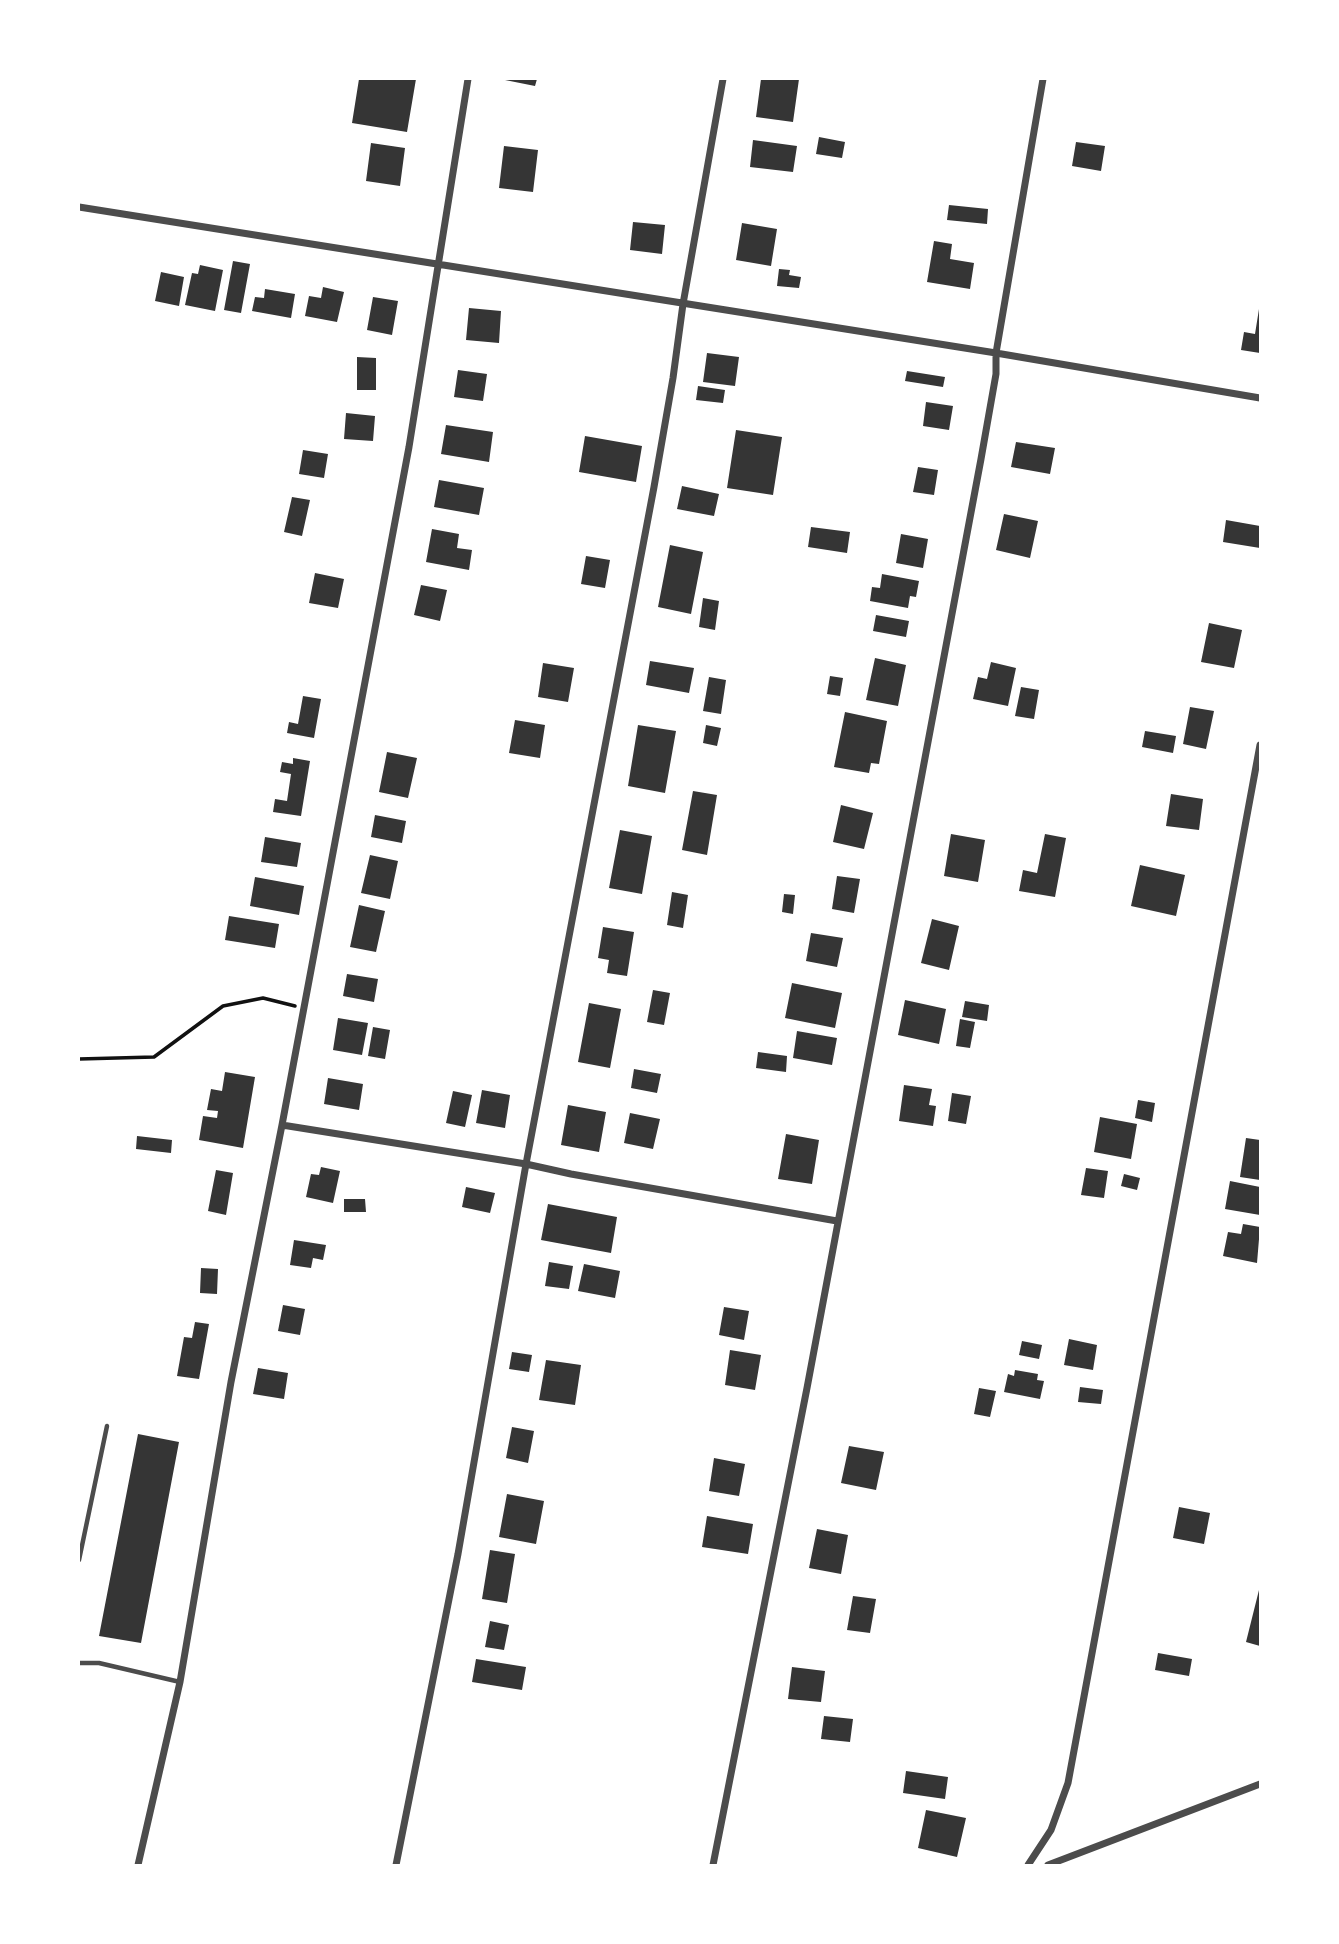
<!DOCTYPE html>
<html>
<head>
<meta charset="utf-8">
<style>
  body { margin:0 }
  #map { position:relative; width:1339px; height:1944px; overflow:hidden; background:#fff; font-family:"Noto Sans",sans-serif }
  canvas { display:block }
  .frame { position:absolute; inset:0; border:80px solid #fff; pointer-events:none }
</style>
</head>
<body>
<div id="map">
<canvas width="1339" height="1944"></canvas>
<div class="frame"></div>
</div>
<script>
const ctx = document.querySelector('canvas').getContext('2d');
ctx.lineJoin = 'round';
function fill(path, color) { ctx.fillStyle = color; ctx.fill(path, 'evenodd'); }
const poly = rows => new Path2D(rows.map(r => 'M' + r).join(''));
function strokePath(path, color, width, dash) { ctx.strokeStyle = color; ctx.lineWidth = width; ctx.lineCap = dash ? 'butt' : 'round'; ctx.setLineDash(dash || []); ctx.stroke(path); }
fill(poly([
  [359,79,416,79,407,132,352,123],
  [500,79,537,79,535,86],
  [761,79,799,79,793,122,756,117],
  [819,137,845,142,842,158,816,154],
  [753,140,797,146,793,172,750,167],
  [1076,142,1105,146,1101,171,1072,166],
  [371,143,405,148,400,186,366,181],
  [504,146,538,150,533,192,499,188],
  [949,205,988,209,987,224,947,220],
  [633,222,665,225,662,254,630,250],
  [742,223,777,229,771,266,736,260],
  [934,241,952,244,950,259,974,263,970,289,927,282],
  [233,261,250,264,241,313,224,310],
  [200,265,223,270,215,311,185,305,192,273,198,274],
  [779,269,790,270,789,275,801,277,799,288,777,286],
  [161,272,184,277,179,306,155,301],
  [323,287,344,292,337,322,305,316,309,296,321,298],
  [265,289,295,294,291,318,252,311,255,297,264,298],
  [373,297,398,301,392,335,367,330],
  [469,308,501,311,499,343,466,340],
  [1259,309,1260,353,1241,350,1244,332,1255,334],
  [707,353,739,357,735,386,703,382],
  [357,357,376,358,376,390,357,390],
  [458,370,487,374,483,401,454,397],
  [907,371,945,377,943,387,905,381],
  [698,386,725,390,723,403,696,400],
  [926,402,953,406,949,430,923,426],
  [346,413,375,416,373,441,344,439],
  [446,425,493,432,489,462,441,454],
  [736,430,782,437,773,495,727,488],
  [585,436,642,446,636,482,579,472],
  [1016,442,1055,448,1050,474,1011,467],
  [303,450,328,454,324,478,299,474],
  [918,467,938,470,934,495,913,492],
  [439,480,484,488,479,515,434,507],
  [682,486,719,494,714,516,677,509],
  [292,497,310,500,302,536,284,532],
  [1004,514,1038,521,1030,558,996,550],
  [1226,520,1260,526,1260,548,1223,542],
  [811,527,850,532,847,553,808,547],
  [432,529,459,534,457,548,472,550,469,570,426,562],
  [901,534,928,539,923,568,896,563],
  [670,545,703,552,691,614,658,607],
  [586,556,610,560,605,588,581,584],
  [315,573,344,579,338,608,309,603],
  [882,574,919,581,916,597,910,596,908,608,870,601,872,587,880,588],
  [421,585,447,590,440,621,414,615],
  [703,598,719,601,715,630,699,627],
  [876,615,909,621,906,637,873,631],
  [1209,623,1242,630,1234,668,1201,662],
  [875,658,906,665,898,706,866,700],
  [650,661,694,668,689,693,646,685],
  [991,662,1016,668,1008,706,973,699,978,677,987,679],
  [543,663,574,668,568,702,538,697],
  [830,676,843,678,840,696,827,694],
  [709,677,726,680,721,714,703,711],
  [1021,687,1039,690,1034,719,1015,716],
  [303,696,321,699,314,738,287,733,289,722,298,724],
  [1190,707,1214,711,1206,749,1183,744],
  [845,712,887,721,879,764,871,763,869,773,834,767],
  [515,720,545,725,540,758,509,753],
  [638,725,676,731,665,793,628,786],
  [706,725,721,728,717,746,703,743],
  [1145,731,1176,736,1173,753,1142,747],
  [387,752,417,758,408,798,379,792],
  [293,758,310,761,301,816,273,812,275,799,287,801,291,774,280,772,282,762,293,764],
  [693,791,717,795,707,855,682,850],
  [1171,794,1203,799,1199,830,1166,826],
  [841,805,873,813,864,849,833,842],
  [375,815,406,821,402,843,371,837],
  [620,830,652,836,642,894,609,888],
  [951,834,985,840,978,882,944,876],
  [1045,834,1066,838,1055,897,1019,891,1023,870,1037,873],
  [265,837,301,843,297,867,261,862],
  [370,855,398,861,390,899,361,893],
  [1140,865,1185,875,1176,916,1131,906],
  [837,876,860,879,854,913,832,909],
  [255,877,304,886,299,915,250,906],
  [672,892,688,895,683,928,667,925],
  [784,894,795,895,793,914,782,912],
  [359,905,385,911,376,952,350,947],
  [229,916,279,924,275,948,225,940],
  [932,919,959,926,949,970,921,963],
  [603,927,634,932,627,976,607,973,609,960,598,958],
  [811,933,843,938,837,967,806,961],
  [347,974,378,979,374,1002,343,996],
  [792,983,842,993,835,1028,785,1018],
  [653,990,670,993,664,1025,647,1022],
  [905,1000,946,1009,939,1044,898,1035],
  [965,1001,989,1005,987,1021,962,1017],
  [589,1003,621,1009,610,1068,578,1062],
  [338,1018,368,1023,362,1055,333,1050],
  [960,1019,975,1022,970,1048,956,1046],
  [373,1027,390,1030,385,1059,368,1056],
  [797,1031,837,1038,832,1065,793,1058],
  [758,1052,787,1056,786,1072,756,1068],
  [634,1069,661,1074,657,1093,631,1088],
  [225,1072,255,1077,243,1148,199,1140,203,1116,217,1118,218,1111,207,1110,211,1089,222,1091],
  [328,1078,363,1084,359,1110,324,1104],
  [904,1085,932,1089,929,1105,936,1106,933,1126,899,1121],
  [482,1090,510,1095,505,1128,476,1123],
  [453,1091,472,1095,465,1127,446,1123],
  [952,1093,971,1096,966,1124,948,1121],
  [1138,1100,1155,1103,1152,1122,1135,1118],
  [568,1105,606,1112,599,1152,561,1145],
  [630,1113,660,1119,653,1149,624,1143],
  [1100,1117,1137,1124,1131,1159,1094,1152],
  [786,1134,819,1140,812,1184,778,1179],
  [137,1136,172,1140,171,1153,136,1149],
  [1246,1138,1260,1140,1260,1180,1240,1177],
  [321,1167,340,1171,333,1203,306,1197,311,1174,319,1175],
  [1086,1168,1108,1171,1104,1198,1081,1195],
  [216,1170,233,1173,226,1215,208,1211],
  [1124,1174,1140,1178,1137,1190,1121,1186],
  [1230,1181,1260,1187,1260,1215,1225,1209],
  [466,1187,495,1193,490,1213,462,1207],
  [344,1199,365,1199,366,1212,344,1212],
  [548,1204,617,1217,611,1253,541,1240],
  [1243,1224,1260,1227,1257,1263,1223,1256,1228,1232,1241,1234],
  [294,1240,326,1245,323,1260,313,1258,311,1268,290,1265],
  [549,1262,573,1266,569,1289,545,1286],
  [584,1264,620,1271,615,1298,578,1291],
  [201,1268,218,1269,217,1294,200,1293],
  [283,1305,305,1309,300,1335,278,1331],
  [724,1307,749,1311,744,1340,719,1335],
  [195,1322,209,1324,199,1379,177,1376,184,1337,192,1338],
  [1069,1339,1097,1345,1093,1370,1064,1365],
  [1022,1341,1042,1345,1039,1359,1019,1355],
  [730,1350,761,1355,755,1390,725,1385],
  [512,1352,532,1355,529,1372,509,1369],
  [546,1360,581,1365,575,1405,539,1400],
  [258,1368,288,1373,284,1399,253,1394],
  [1015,1370,1038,1374,1037,1380,1044,1381,1040,1399,1004,1392,1008,1374,1014,1376],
  [1080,1387,1103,1390,1101,1404,1078,1402],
  [979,1388,996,1391,990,1417,974,1414],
  [512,1427,534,1431,528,1463,506,1458],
  [138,1434,179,1442,141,1643,99,1636],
  [849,1446,884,1452,876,1490,841,1483],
  [714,1458,745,1464,739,1496,709,1491],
  [507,1494,544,1501,536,1544,499,1537],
  [1179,1507,1210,1513,1204,1544,1173,1538],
  [707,1516,753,1524,748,1554,702,1547],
  [817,1529,848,1535,841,1574,809,1568],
  [490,1550,515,1554,507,1603,482,1599],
  [1259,1590,1260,1590,1260,1646,1246,1642],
  [853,1596,876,1599,870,1633,847,1630],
  [490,1621,509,1625,504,1650,485,1647],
  [1158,1653,1192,1659,1189,1676,1155,1670],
  [476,1659,526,1667,522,1690,472,1682],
  [792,1667,825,1671,821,1702,788,1699],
  [824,1716,853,1719,850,1742,821,1739],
  [906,1771,948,1777,945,1799,903,1793],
  [926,1810,966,1818,957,1857,918,1848]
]), '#353535');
strokePath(poly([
  [79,1059,154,1057,223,1006,263,998,295,1006]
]), '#111', 3.5);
strokePath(poly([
  [79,1560,107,1426],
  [79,1663,99,1663,180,1682]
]), '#4c4c4c', 4.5);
strokePath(poly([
  [79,207,996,353,1260,398],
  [282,1125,526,1164,571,1174,837,1221],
  [138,1865,180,1682,231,1382,282,1125,409,447,468,79],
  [396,1865,458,1554,526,1164,654,487,673,378,683,304,723,79],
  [713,1865,807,1388,981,459,996,374,996,353,1043,79],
  [1028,1865,1051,1830,1068,1783,1260,745],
  [1048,1865,1260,1784]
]), '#4c4c4c', 7);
</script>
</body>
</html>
